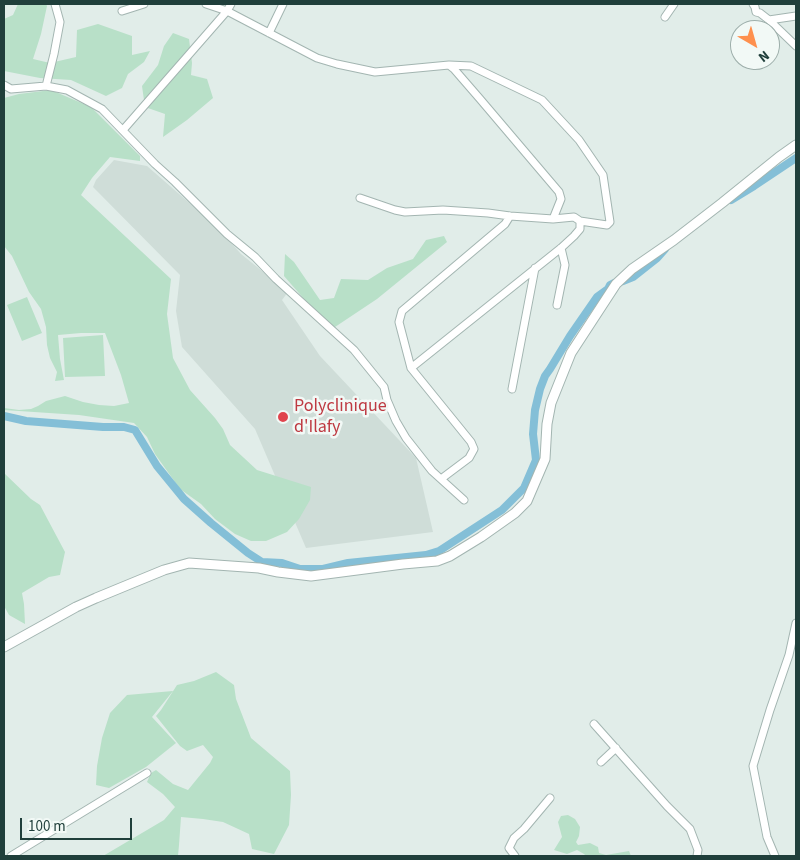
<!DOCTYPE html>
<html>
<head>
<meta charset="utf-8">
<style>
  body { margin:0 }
  #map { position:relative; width:800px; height:860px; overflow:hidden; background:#e1ede9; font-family:"Source Sans 3",sans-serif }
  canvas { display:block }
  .frame { position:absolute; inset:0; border:5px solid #203f3b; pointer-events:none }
  .north { position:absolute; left:730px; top:20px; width:50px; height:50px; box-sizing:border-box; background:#f2f9f6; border:1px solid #9eafab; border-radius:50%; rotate:142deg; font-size:14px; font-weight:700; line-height:20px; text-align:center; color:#203f3b }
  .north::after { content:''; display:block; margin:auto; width:18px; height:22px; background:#fe904e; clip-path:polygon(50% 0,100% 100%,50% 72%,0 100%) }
  .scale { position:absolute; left:20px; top:818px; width:112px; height:22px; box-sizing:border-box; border:2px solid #203f3b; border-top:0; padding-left:6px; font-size:15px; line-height:18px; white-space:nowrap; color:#203f3b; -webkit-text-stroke:4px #f2f9f6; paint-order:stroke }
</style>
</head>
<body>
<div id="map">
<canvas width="800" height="860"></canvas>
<div class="frame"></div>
<div class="north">N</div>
<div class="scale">100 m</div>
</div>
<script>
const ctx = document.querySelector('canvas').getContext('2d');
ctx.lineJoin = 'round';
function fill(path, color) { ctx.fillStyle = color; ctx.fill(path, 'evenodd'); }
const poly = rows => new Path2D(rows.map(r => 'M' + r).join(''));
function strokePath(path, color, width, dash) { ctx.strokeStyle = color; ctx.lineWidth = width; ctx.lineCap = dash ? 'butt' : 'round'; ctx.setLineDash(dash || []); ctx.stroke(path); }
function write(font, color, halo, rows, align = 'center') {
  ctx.font = font + ' "Source Sans 3",sans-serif'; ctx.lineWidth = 5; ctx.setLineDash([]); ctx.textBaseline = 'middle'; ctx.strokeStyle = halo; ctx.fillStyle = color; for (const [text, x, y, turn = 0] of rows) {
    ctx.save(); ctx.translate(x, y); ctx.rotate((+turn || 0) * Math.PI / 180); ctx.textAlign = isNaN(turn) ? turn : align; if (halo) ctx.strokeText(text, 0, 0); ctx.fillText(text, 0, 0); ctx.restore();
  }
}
fill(poly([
  [114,160,147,166,217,227,241,254,288,292,282,300,320,356,416,458,433,532,306,548,255,429,182,347,176,311,180,275,93,187,96,180]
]), '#cfddd8');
fill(poly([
  [18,4,46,4,47,6,41,34,33,59,50,63,76,57,77,30,98,24,132,36,132,55,150,51,144,62,128,74,122,88,106,96,71,80,40,78,4,71,4,19,13,15],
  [173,33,189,39,192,63,191,75,207,79,213,98,187,120,163,137,165,114,145,107,142,86,158,65,164,46],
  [51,90,91,107,140,156,140,161,110,157,92,178,81,195,171,279,167,314,173,358,190,390,215,418,223,429,230,445,257,470,311,487,310,500,299,519,287,532,266,541,251,541,235,534,215,519,201,504,180,489,155,454,147,437,134,423,79,415,4,410,4,408,19,410,31,409,38,406,46,401,65,396,83,402,99,405,114,406,129,403,121,375,105,333,81,333,58,335,60,359,64,380,55,381,57,372,50,358,47,345,46,327,41,309,29,292,12,256,4,246,4,98,19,94],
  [444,236,447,242,377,299,332,329,318,315,284,276,285,254,294,262,320,300,334,298,341,279,368,280,387,268,413,259,426,240],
  [27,297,42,333,22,341,7,305],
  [103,335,105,376,65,377,63,338],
  [4,473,31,499,40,505,65,552,60,575,49,577,22,593,24,604,25,624,9,615,4,606],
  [216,672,234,685,236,699,251,738,290,771,291,795,289,825,274,854,252,849,249,834,223,822,203,819,181,817,179,845,178,856,103,856,164,820,175,807,163,794,147,782,151,773,156,770,173,784,188,790,210,763,213,757,203,745,187,751,180,746,156,716,161,710,177,685,194,681],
  [173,691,152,717,176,743,146,767,109,788,96,785,97,766,102,738,110,713,127,695],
  [568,815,575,819,580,827,579,836,576,842,578,845,590,843,598,847,599,853,606,855,629,851,631,856,586,856,584,854,577,850,567,854,554,850,562,837,558,822,561,816]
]), '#b8e0c8');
strokePath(poly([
  [731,200,754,186,796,158],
  [4,416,26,421,103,427,124,427,135,430,157,466,184,499,211,523,248,553,262,562,282,563,300,569,323,569,348,563,426,555,439,551,502,510,524,488,536,460,533,434,535,410,540,389,545,376,550,369,570,336,597,297,608,289,610,285,614,283,623,281,633,277,657,258,665,249]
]), '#84bfd7', 8);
const minor = poly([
  [206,4,227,11,317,58,337,64,375,72,449,65,454,69,480,99,559,192,561,199,553,219],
  [753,4,755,7,756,12,760,13,769,20,796,16],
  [122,11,144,4],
  [665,17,674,4],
  [769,20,796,46],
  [269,33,283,4],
  [449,65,471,66,542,100,579,140,603,175,610,222,607,225,580,221],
  [4,85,11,89,46,86,67,90,102,109,155,164,175,182,227,234,255,257,276,279,354,350,384,387,387,400,396,421,406,438,432,471,464,500],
  [46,86,54,54,60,22,55,4],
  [123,130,227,11,231,4],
  [360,198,395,210,405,212,443,210,488,213,510,216,553,219,574,217,580,221,580,229,574,236,561,248,411,368],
  [557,305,565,265,561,248],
  [512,389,535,268],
  [441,479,469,458,474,449,471,442,411,368,399,322,402,311,505,224,510,216],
  [594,724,667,806,690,829,698,850,697,856],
  [601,762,616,748],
  [11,856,147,773],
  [515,856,509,848,514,838,524,829,550,798],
  [775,856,767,837,753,766,770,710,789,655,796,623]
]);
const tertiary = poly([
  [4,647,76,607,96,598,164,570,189,563,259,568,278,572,311,576,403,564,437,561,450,556,481,537,515,513,527,501,545,459,547,424,551,403,571,353,616,284,632,269,674,240,722,203,779,157,796,145]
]);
strokePath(minor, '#a3b5b1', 9);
strokePath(tertiary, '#a3b5b1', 11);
strokePath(minor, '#fff', 7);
strokePath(tertiary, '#fff', 9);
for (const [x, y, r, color] of [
  [283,417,6,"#e0444e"]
]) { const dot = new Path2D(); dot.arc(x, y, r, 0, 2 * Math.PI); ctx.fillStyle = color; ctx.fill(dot); strokePath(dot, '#f2f9f6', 2); }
write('18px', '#be3a42', '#f2f9f6', [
  ["Polyclinique",294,407],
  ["d'Ilafy",294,428]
], 'left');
</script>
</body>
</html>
